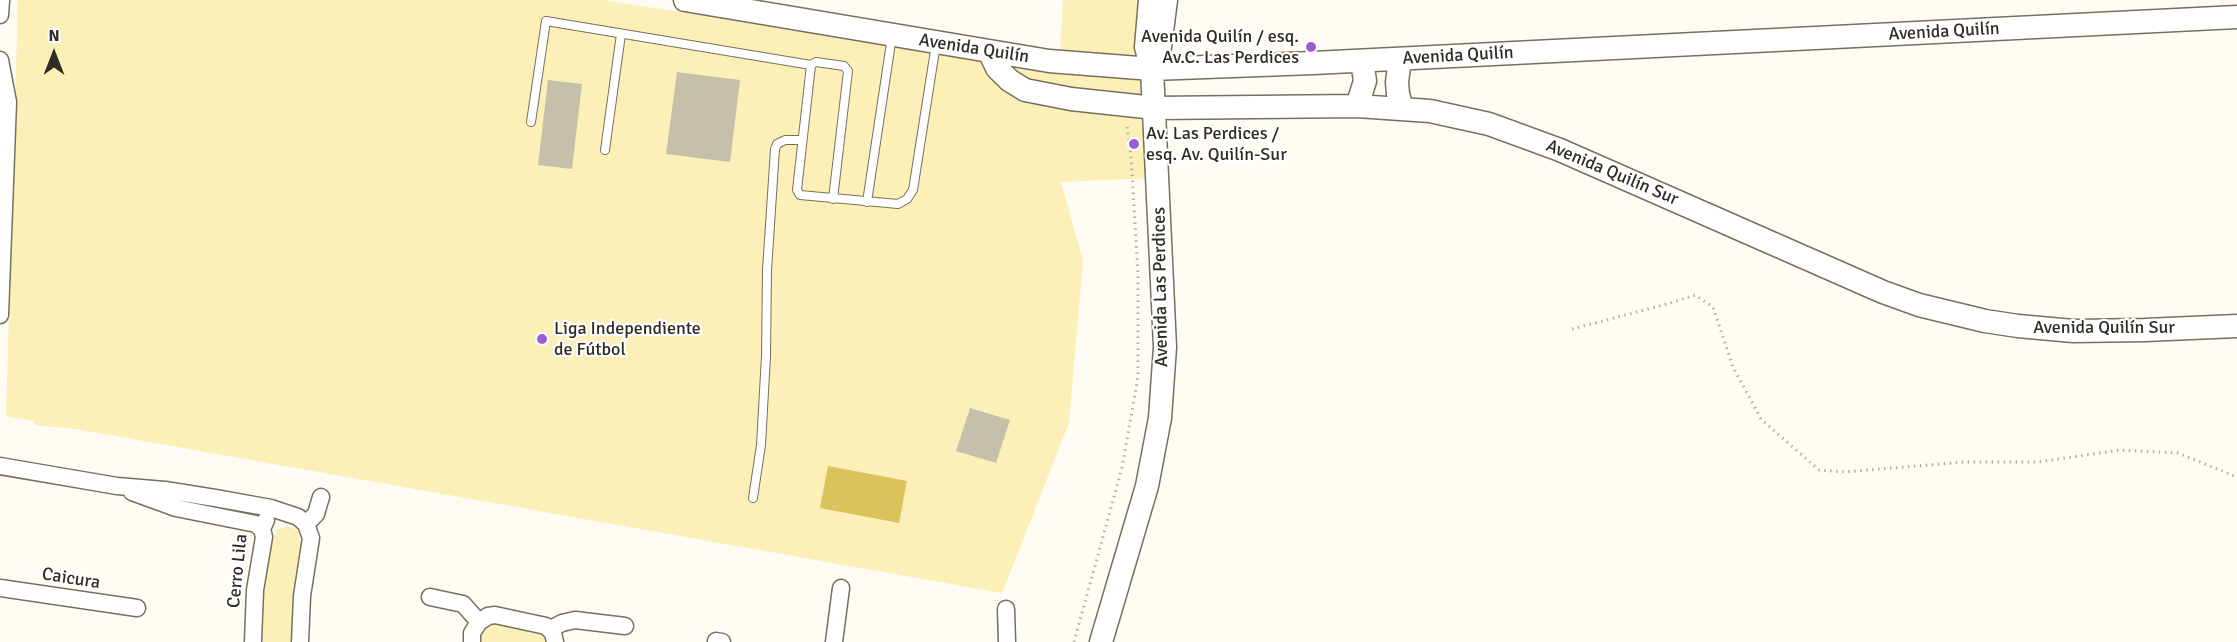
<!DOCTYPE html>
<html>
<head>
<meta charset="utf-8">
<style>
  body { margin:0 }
  #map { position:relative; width:2237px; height:642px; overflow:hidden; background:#fefcf3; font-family:Signika,sans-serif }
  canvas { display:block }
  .north { position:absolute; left:24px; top:24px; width:60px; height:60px; -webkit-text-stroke:4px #fff; paint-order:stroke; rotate:0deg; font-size:16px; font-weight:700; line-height:24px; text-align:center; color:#2e2c23 }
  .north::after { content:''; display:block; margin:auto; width:21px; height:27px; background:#2e2c23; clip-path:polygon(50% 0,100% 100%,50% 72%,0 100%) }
</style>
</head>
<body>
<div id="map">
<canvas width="2237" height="642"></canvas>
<div class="north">N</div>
</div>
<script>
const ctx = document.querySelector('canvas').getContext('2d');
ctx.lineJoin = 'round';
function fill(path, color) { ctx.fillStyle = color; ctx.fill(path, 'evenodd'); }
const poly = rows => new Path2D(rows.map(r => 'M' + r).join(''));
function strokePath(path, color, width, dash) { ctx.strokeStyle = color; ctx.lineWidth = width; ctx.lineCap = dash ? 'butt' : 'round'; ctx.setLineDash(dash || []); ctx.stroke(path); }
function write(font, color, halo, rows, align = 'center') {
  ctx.font = font + ' Signika,sans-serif'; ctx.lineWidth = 4.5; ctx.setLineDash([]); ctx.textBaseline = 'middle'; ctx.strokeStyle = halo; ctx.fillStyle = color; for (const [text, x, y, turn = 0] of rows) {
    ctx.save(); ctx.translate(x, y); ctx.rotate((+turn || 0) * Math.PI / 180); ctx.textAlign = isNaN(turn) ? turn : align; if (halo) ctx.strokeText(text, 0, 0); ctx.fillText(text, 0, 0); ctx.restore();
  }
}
fill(poly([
  [18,0,602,0,1059,70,1063,0,1154,0,1150,178,1061,182,1083,261,1069,423,1002,593,76,429,34,425,34,421,6,416],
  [288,526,297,530,301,541,292,596,291,642,263,642,264,586,269,555,276,530],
  [492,624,500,624,543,634,547,642,479,642,484,628]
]), '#fcefb8');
fill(poly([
  [828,466,907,481,899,523,820,508]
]), '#dbc35b');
fill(poly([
  [677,72,740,80,730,162,666,154],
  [548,80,582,84,572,169,538,165],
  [970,408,1010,420,996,463,956,451]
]), '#c5c0a9');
const lane = poly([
  [811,65,797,190,800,195,898,204,907,199,913,190,936,44],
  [531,122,546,21,811,65,816,62,844,66,848,71,833,199],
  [605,150,621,34],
  [867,202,892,36],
  [753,498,761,445,766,356,767,270,775,149,777,144,785,140,802,140]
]);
const street = poly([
  [0,15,1,0],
  [0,60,8,102,0,315],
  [0,466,117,486,165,490,215,498,271,508,298,517,306,524,311,538,302,596,300,642],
  [132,492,176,508,256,524,262,529],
  [306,524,316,514,321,497],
  [0,588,137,608],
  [430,597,463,604,479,622],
  [1006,609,1007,642],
  [551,629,562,623,575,620,625,626],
  [716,641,722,642],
  [253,642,255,590,264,537,262,529,266,520],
  [472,642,472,633,479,622,488,616,495,615,546,626,553,633,555,642],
  [834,642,841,588]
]);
const secondary = poly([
  [685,0,1049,61,1152,69,1313,63,2237,17],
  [989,51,997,68,1009,80,1025,90,1071,99,1155,108,1357,106,1430,111,1489,124,1560,150,1883,292,1919,305,1985,321,2018,326,2073,331,2145,330,2237,326],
  [1400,59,1397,82,1398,94,1402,109],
  [1153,67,1160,47,1166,0],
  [1357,106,1365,81,1362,61],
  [1101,642,1147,486,1160,418,1165,347,1152,69,1146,47,1150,0]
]);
strokePath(lane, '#76715d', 10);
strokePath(street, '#76715d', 19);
strokePath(secondary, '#76715d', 25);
strokePath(poly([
  [1572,329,1667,304,1695,295,1713,307,1733,367,1761,419,1819,470,1845,472,1964,462,2038,462,2120,450,2178,453,2237,477],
  [1074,642,1122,468,1138,377,1138,273,1131,157,1127,126]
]), '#b0aea5', 3, [1.5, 4.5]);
strokePath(lane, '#fff', 8);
strokePath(street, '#fff', 16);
strokePath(secondary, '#fff', 22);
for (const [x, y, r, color] of [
  [1311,47,6,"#9b5cd2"],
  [1134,144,6,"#9b5cd2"],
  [542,339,6,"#9b5cd2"]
]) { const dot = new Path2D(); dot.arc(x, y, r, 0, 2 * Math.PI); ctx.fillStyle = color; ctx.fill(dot); strokePath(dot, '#fff', 2); }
write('18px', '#2e2c23', '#fff', [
  ["Avenida Quilín",1944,32,-3],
  ["Avenida Quilín",974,49,9],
  ["Avenida Quilín",1458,56,-3],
  ["Avenida Quilín Sur",1612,173,23],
  ["Avenida Las Perdices",1161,287,-91],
  ["Avenida Quilín Sur",2104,328],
  ["Cerro Lila",238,571,-84],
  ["Caicura",71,579,9]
]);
write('18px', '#2e2c23', '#fff', [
  ["Avenida Quilín / esq.",1299,37,"right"],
  ["Av.C. Las Perdices",1299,58,"right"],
  ["Av. Las Perdices /",1146,134],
  ["esq. Av. Quilín-Sur",1146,155],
  ["Liga Independiente",554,329],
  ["de Fútbol",554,350]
], 'left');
</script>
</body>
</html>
